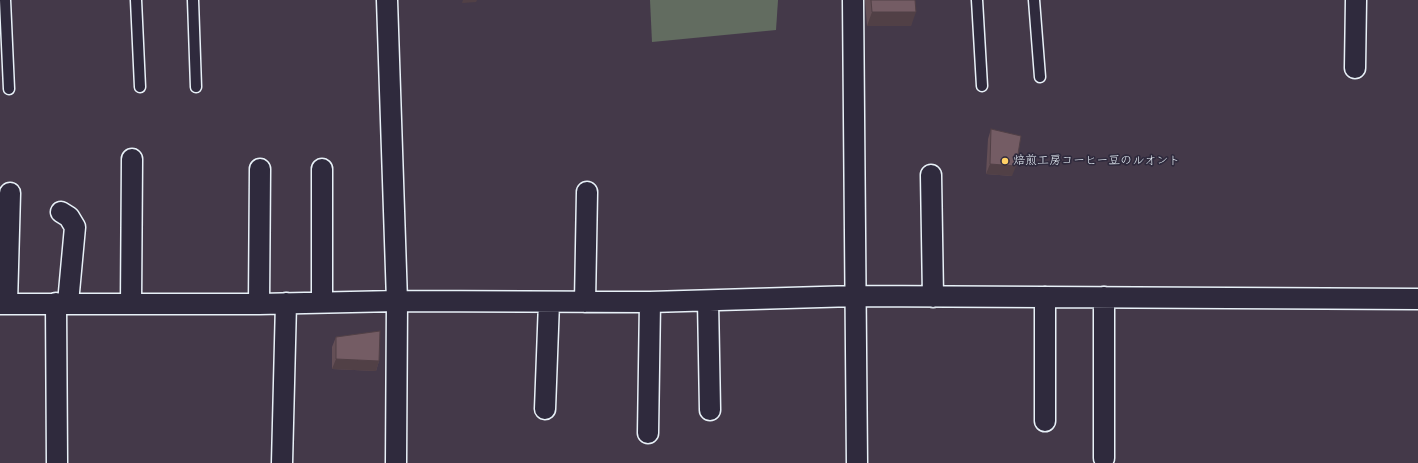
<!DOCTYPE html>
<html>
<head>
<meta charset="utf-8">
<style>
  body { margin:0 }
  canvas { display:block; background:#443949 }
</style>
</head>
<body>
<canvas width="1418" height="463"></canvas>
<script>
const ctx = document.querySelector('canvas').getContext('2d');
ctx.lineJoin = 'round';
function fill(path, color) { ctx.fillStyle = color; ctx.fill(path, 'evenodd'); }
const poly = rows => new Path2D(rows.map(r => 'M' + r).join(''));
function strokePath(path, color, width, dash) { ctx.strokeStyle = color; ctx.lineWidth = width; ctx.lineCap = dash ? 'butt' : 'round'; ctx.setLineDash(dash || []); ctx.stroke(path); }
function write(font, color, halo, rows, align = 'center') {
  ctx.font = font + ' "Shantell Sans","Klee One",sans-serif'; ctx.lineWidth = 3.5; ctx.setLineDash([]); ctx.textBaseline = 'middle'; ctx.strokeStyle = halo; ctx.fillStyle = color; for (const [text, x, y, turn = 0] of rows) {
    ctx.save(); ctx.translate(x, y); ctx.rotate((+turn || 0) * Math.PI / 180); ctx.textAlign = isNaN(turn) ? turn : align; if (halo) ctx.strokeText(text, 0, 0); ctx.fillText(text, 0, 0); ctx.restore();
  }
}
fill(poly([
  [650,0,778,0,776,30,652,42]
]), '#626c60');
const lane = poly([
  [5,0,9,89],
  [136,0,140,87],
  [193,0,196,87],
  [977,0,982,86],
  [1034,0,1040,77]
]);
const street = poly([
  [387,0,397,301,396,463],
  [853,0,857,463],
  [1355,68,1356,0],
  [931,175,933,297],
  [61,212,69,217,75,227,68,303],
  [1104,297,1104,458],
  [708,301,710,410],
  [322,302,322,169],
  [585,302,587,192],
  [56,303,57,463],
  [0,304,259,304,397,301,650,302,855,296,1418,299],
  [7,304,10,193],
  [131,304,132,159],
  [259,304,260,169],
  [545,409,549,302],
  [1045,421,1045,297],
  [648,433,650,302],
  [282,463,286,303]
]);
strokePath(lane, '#e8f1f8', 13);
strokePath(street, '#e8f1f8', 23);
strokePath(lane, '#2f2a3d', 10);
strokePath(street, '#2f2a3d', 20);
fill(poly([
  [865,0,915,0,911,26,867,26],
  [991,129,1012,176,986,174,988,139],
  [336,337,379,361,376,371,332,369,332,347]
]), '#644f56');
fill(poly([
  [463,0,477,0,476,2,462,3],
  [872,12,916,12,911,26,867,26],
  [990,164,1016,166,1012,176,986,174],
  [336,359,379,361,376,371,332,369]
]), '#514046');
const building = poly([
  [871,0,915,0,916,12,872,12,871,0],
  [991,129,1021,136,1016,166,990,164,991,129],
  [380,331,379,361,336,359,336,337,380,331]
]);
fill(building, '#745c64');
strokePath(building, '#514046', 1);
for (const [x, y, r, color] of [
  [1005,161,4,"#ffd166"]
]) { const dot = new Path2D(); dot.arc(x, y, r, 0, 2 * Math.PI); ctx.fillStyle = color; ctx.fill(dot); strokePath(dot, '#2f2a3d', 1.5); }
write('12px', '#e8f1f8', '#2f2a3d', [
  ["焙煎工房コーヒー豆のルオント",1013,161]
], 'left');
</script>
</body>
</html>
